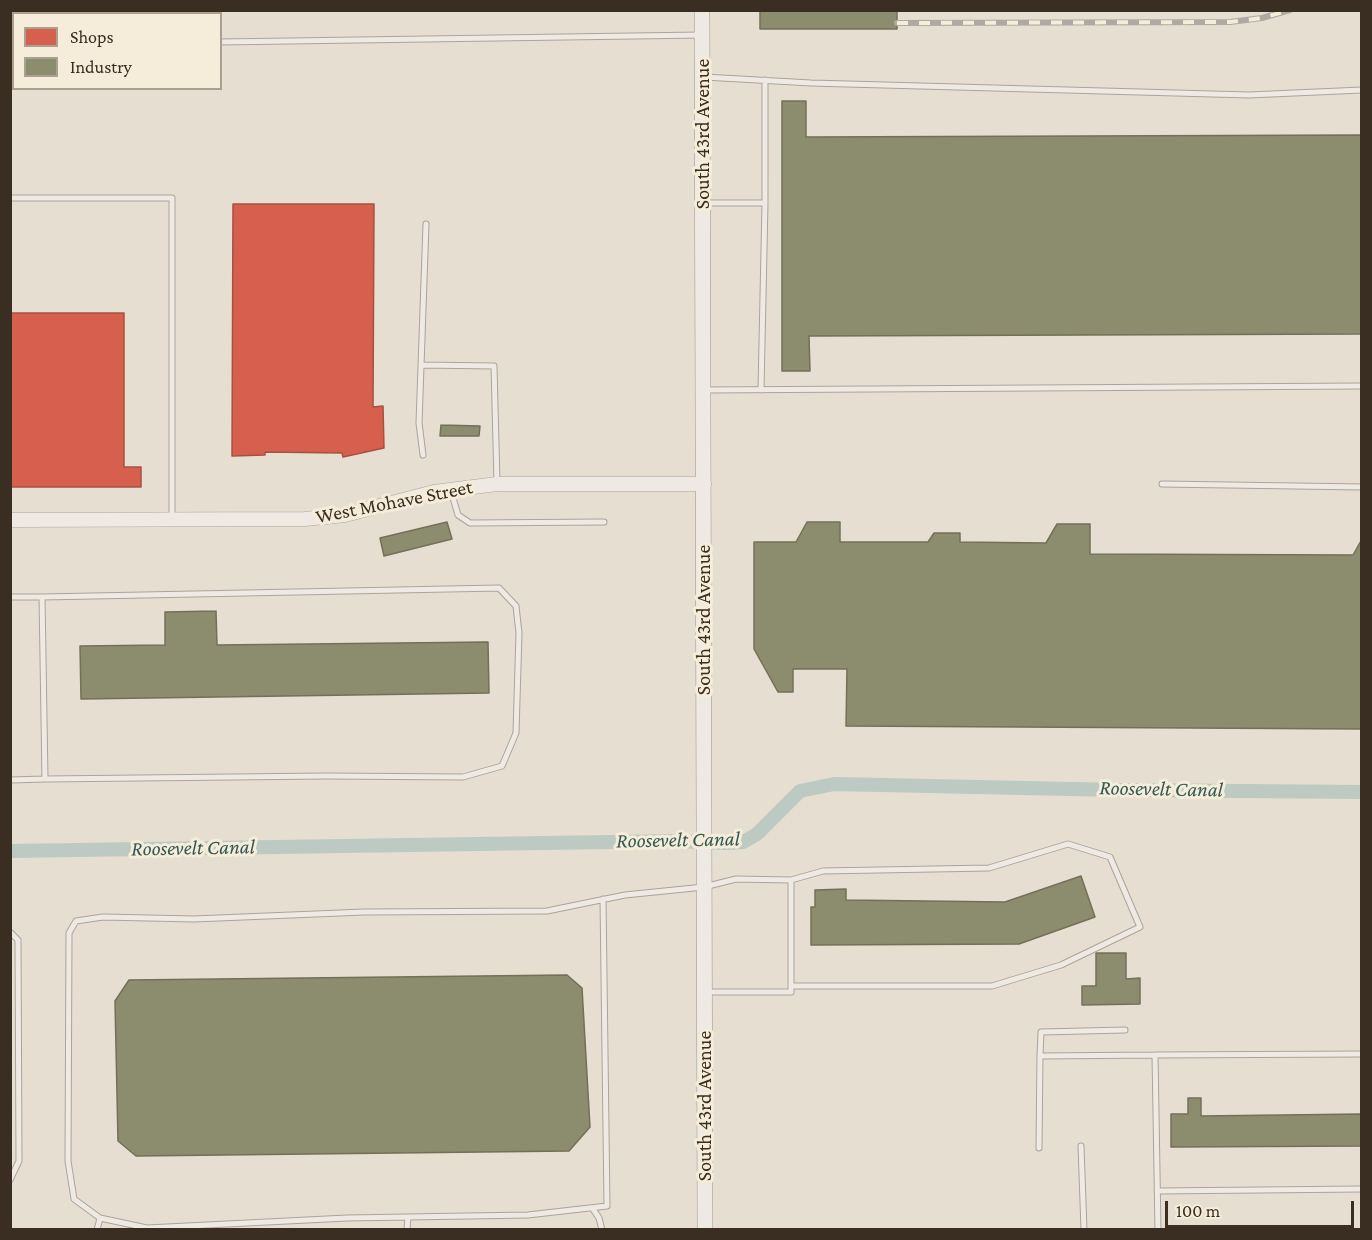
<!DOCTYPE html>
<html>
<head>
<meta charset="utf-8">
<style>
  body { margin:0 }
  #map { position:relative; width:1372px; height:1240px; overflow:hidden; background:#e5ded1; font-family:"Crimson Pro",serif }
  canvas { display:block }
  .frame { position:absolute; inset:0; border:12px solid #3a2d21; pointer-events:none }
  .legend { position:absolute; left:12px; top:12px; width:210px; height:78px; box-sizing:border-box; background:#f5ecd9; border:2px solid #aaa08f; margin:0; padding:8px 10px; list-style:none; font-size:18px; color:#3a2d21 }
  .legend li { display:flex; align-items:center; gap:12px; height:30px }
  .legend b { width:30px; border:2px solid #aaa08f }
  .scale { position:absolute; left:1165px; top:1201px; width:189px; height:27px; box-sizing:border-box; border:3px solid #3a2d21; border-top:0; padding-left:8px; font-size:18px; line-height:21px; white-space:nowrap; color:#3a2d21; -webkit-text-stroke:4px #f5ecd9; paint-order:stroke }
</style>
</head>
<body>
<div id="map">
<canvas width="1372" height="1240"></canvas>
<div class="frame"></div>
<ul class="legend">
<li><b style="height:16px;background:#d6604d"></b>Shops</li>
<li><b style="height:16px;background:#8c8c6e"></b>Industry</li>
</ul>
<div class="scale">100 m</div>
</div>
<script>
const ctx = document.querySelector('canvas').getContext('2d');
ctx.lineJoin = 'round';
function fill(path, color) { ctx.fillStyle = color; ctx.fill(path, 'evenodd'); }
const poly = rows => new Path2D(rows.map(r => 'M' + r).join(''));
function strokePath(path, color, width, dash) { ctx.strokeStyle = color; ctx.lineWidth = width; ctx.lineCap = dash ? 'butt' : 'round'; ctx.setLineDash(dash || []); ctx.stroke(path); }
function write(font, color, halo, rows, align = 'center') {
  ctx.font = font + ' "Crimson Pro",serif'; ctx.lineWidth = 6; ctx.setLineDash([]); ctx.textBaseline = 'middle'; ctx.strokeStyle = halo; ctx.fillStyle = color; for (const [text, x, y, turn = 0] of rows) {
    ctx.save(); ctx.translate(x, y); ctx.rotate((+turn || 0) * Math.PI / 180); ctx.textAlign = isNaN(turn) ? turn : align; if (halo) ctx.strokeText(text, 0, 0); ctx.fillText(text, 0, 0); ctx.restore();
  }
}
const shops = poly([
  [233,204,374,204,373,407,383,406,384,448,343,457,342,453,265,452,265,455,232,456,233,204],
  [10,313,124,313,124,467,141,467,141,487,10,487,10,313]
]);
fill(shops, '#d6604d');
strokePath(shops, '#a75140', 1.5);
const industry = poly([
  [760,10,897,10,897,29,760,29,760,10],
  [782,101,806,101,806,137,1362,135,1362,334,809,336,810,371,782,371,782,101],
  [441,425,480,426,479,436,440,436,441,425],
  [447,522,452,539,384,556,380,538,447,522],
  [807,522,840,522,840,542,928,542,934,533,960,533,960,542,1046,543,1057,524,1090,524,1090,554,1353,555,1362,539,1362,729,846,726,847,669,793,669,793,692,778,692,754,649,754,542,796,542,807,522],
  [216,611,217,645,488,642,489,693,81,699,80,646,165,645,165,612,216,611],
  [1081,876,1095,917,1019,944,811,945,811,907,815,907,815,890,846,889,846,900,1005,902,1081,876],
  [1096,953,1126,953,1126,979,1140,978,1140,1004,1082,1005,1082,986,1096,986,1096,953],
  [567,975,582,988,590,1127,569,1151,136,1156,118,1141,115,1001,129,980,567,975],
  [1188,1098,1201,1098,1201,1116,1362,1114,1362,1146,1171,1147,1171,1114,1188,1114,1188,1098]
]);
fill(industry, '#8c8c6e');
strokePath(industry, '#737057', 1.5);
strokePath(poly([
  [10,851,677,841,727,843,743,842,757,834,800,791,834,784,1119,790,1362,792]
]), '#bccac1', 14);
const service = poly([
  [220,42,702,35],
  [10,46,14,45],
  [704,77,811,83,1249,95,1362,90],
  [10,198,172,198,172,518],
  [705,203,765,203],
  [421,365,494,366,497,482],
  [706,390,1362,386],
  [761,390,765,203,765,80],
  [423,455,419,423,426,224],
  [1162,484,1362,487],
  [451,491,458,515,470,523,604,522],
  [10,597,42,597,45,779,10,780],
  [42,597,499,588,516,606,519,633,516,733,502,766,463,777,326,776,45,779],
  [791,880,823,871,989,868,1068,844,1110,857,1140,927,1061,965,992,986,791,986],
  [603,899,607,1206,528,1215,347,1218,147,1228,100,1218,74,1199,68,1161,69,933,76,921,103,917,194,919,364,912,547,911,625,895,704,887,736,879,791,880,791,992,705,992],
  [10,932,18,940,19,1161,10,1180],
  [1125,1030,1041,1032,1040,1056,1155,1055],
  [1081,1146,1084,1230],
  [1039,1148,1040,1056],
  [1157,1191,1362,1189],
  [593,1209,599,1218,602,1230],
  [97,1230,100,1218],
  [407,1230,408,1217],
  [1158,1230,1155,1055,1362,1054]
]);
const tertiary = poly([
  [10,520,305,519,345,515,434,492,497,484,704,484]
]);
const secondary = poly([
  [702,10,705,1230]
]);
strokePath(service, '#aba49a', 7);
strokePath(tertiary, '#aba49a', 15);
strokePath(secondary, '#9b938a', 16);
strokePath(service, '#eeeae3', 5);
strokePath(tertiary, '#eeeae3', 14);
strokePath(secondary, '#eeeae3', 15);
const rail = poly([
  [897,23,1230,22,1262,18,1290,10]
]);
strokePath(rail, '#aea9a2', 6);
strokePath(rail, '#f5ecd9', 4, [11]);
write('20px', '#3a2d21', '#f5ecd9', [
  ["South 43rd Avenue",703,134,-90],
  ["West Mohave Street",394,502,-11],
  ["South 43rd Avenue",704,620,-90],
  ["South 43rd Avenue",705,1106,-90]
]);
write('italic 21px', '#325955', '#f5ecd9', [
  ["Roosevelt Canal",1161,789,1],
  ["Roosevelt Canal",678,840,-1],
  ["Roosevelt Canal",193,848,-1]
]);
</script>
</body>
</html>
